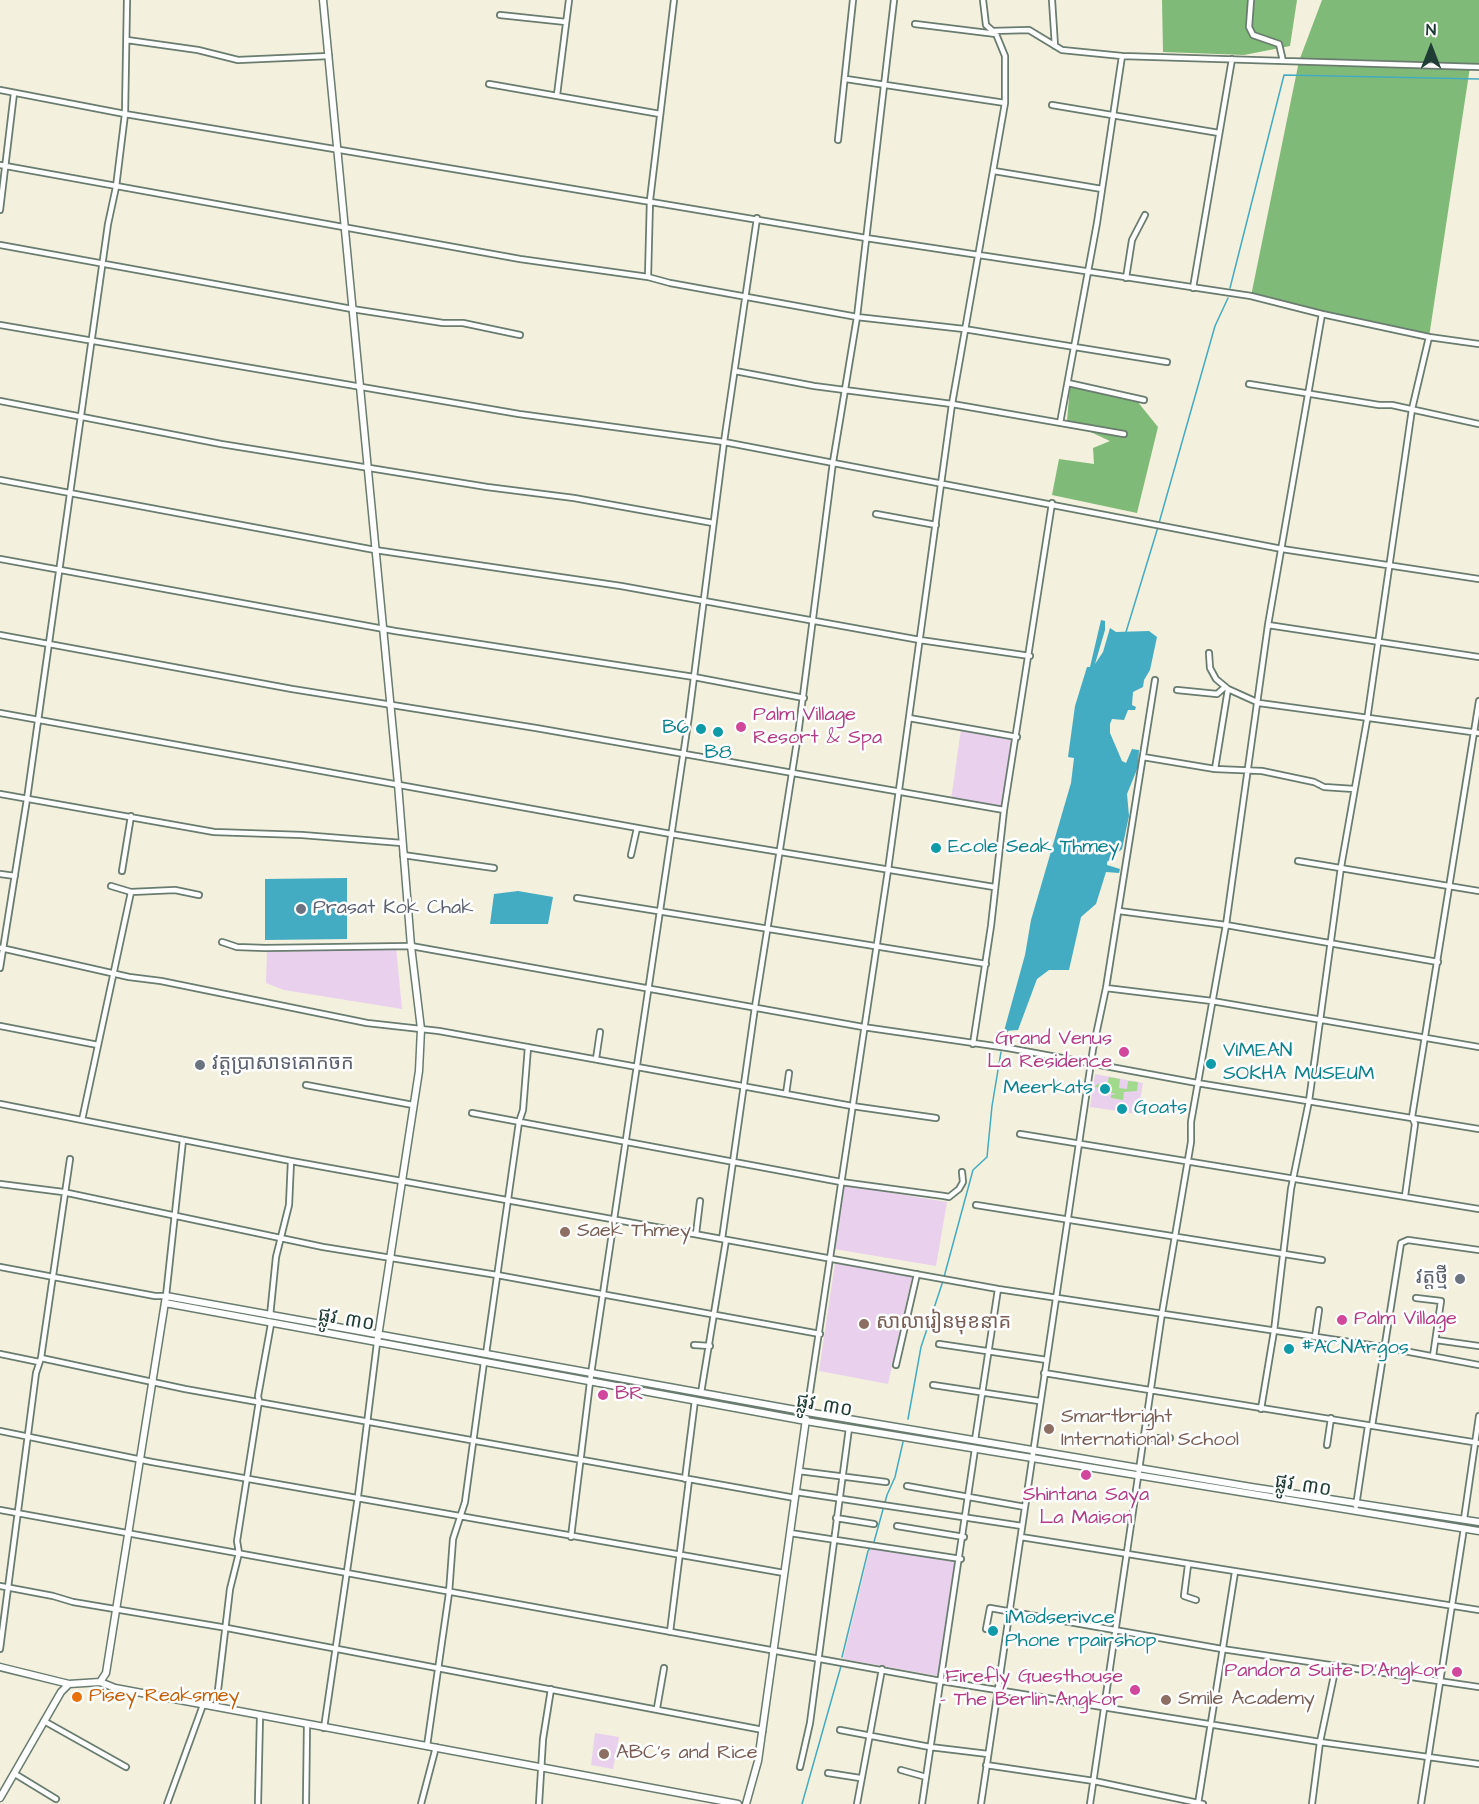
<!DOCTYPE html>
<html>
<head>
<meta charset="utf-8">
<style>
  body { margin:0 }
  #map { position:relative; width:1479px; height:1804px; overflow:hidden; background:#f3f0dd; font-family:"Architects Daughter",sans-serif }
  canvas { display:block }
  .north { position:absolute; left:1401px; top:18px; width:60px; height:60px; -webkit-text-stroke:4px #fff; paint-order:stroke; rotate:0deg; font-size:16px; font-weight:700; line-height:24px; text-align:center; color:#1f3d34 }
  .north::after { content:''; display:block; margin:auto; width:21px; height:27px; background:#1f3d34; clip-path:polygon(50% 0,100% 100%,50% 72%,0 100%) }
</style>
</head>
<body>
<div id="map">
<canvas width="1479" height="1804"></canvas>
<div class="north">N</div>
</div>
<script>
const ctx = document.querySelector('canvas').getContext('2d');
ctx.lineJoin = 'round';
function fill(path, color) { ctx.fillStyle = color; ctx.fill(path, 'evenodd'); }
const poly = rows => new Path2D(rows.map(r => 'M' + r).join(''));
function strokePath(path, color, width, dash) { ctx.strokeStyle = color; ctx.lineWidth = width; ctx.lineCap = dash ? 'butt' : 'round'; ctx.setLineDash(dash || []); ctx.stroke(path); }
function write(font, color, halo, rows, align = 'center') {
  ctx.font = font + ' "Architects Daughter","Noto Sans Khmer",sans-serif'; ctx.lineWidth = 5; ctx.setLineDash([]); ctx.textBaseline = 'middle'; ctx.strokeStyle = halo; ctx.fillStyle = color; for (const [text, x, y, turn = 0] of rows) {
    ctx.save(); ctx.translate(x, y); ctx.rotate((+turn || 0) * Math.PI / 180); ctx.textAlign = isNaN(turn) ? turn : align; if (halo) ctx.strokeText(text, 0, 0); ctx.fillText(text, 0, 0); ctx.restore();
  }
}
fill(poly([
  [961,729,1015,738,1003,808,951,800],
  [396,946,402,1009,284,990,266,983,267,950],
  [1095,1074,1143,1083,1138,1114,1090,1107],
  [844,1185,947,1202,936,1266,834,1249],
  [835,1263,912,1277,888,1384,819,1371],
  [871,1544,959,1557,939,1676,843,1659],
  [595,1733,619,1737,613,1769,591,1765]
]), '#e9d1ed');
fill(poly([
  [1109,1077,1120,1079,1119,1088,1127,1089,1128,1081,1138,1082,1137,1091,1124,1092,1123,1100,1111,1098,1111,1095,1117,1094,1110,1093,1111,1089,1094,1087,1098,1084,1107,1086]
]), '#a1da8c');
fill(poly([
  [1162,0,1297,0,1290,46,1244,55,1163,52],
  [1322,0,1479,0,1479,67,1470,67,1429,337,1251,296,1299,61],
  [1070,386,1137,401,1158,427,1137,513,1052,495,1059,459,1094,464,1093,448,1110,441,1067,421]
]), '#80ba78');
fill(poly([
  [1101,620,1105,621,1105,630,1095,664,1103,652,1110,628,1116,632,1149,631,1157,637,1150,670,1144,680,1143,687,1133,692,1132,705,1136,707,1135,710,1128,710,1124,720,1112,719,1110,724,1110,733,1122,761,1126,763,1132,749,1139,750,1138,767,1127,794,1129,816,1122,849,1107,862,1107,865,1120,869,1119,873,1106,872,1096,904,1081,917,1069,970,1049,970,1037,979,1018,1030,1004,1031,1025,955,1031,920,1071,783,1074,758,1068,757,1075,706,1087,667,1090,667],
  [347,878,347,939,265,940,265,879],
  [518,891,553,897,548,924,490,924,494,894]
]), '#43abc2');
strokePath(poly([
  [1230,288,1284,75,1479,79],
  [1159,523,1215,326,1228,298],
  [1126,632,1158,527],
  [1002,1043,1008,1030],
  [944,1277,973,1170,987,1157,992,1106,1001,1052],
  [908,1419,921,1347,943,1281],
  [842,1657,868,1551,874,1542,887,1495,895,1477,903,1442],
  [802,1804,841,1666]
]), '#43abc2', 1.5);
const street = poly([
  [1052,0,1055,46],
  [1251,0,1249,27,1253,35,1279,44,1283,61],
  [500,15,566,22],
  [915,24,996,34],
  [992,31,1029,30,1062,50,1122,56,1479,67],
  [127,40,198,50,238,60,329,56],
  [846,79,1005,103],
  [489,84,660,114],
  [0,90,125,114,866,238,1251,296,1322,314,1429,337,1479,344],
  [557,95,569,0],
  [1052,105,1219,133],
  [838,140,853,0],
  [0,165,520,259,648,277,670,283,857,317,964,329,1167,362],
  [994,171,1102,189],
  [0,210,14,93],
  [0,245,352,309,443,323,463,323,520,335],
  [648,277,650,200,674,0],
  [1126,278,1132,240,1145,215],
  [1193,288,1232,59],
  [0,325,519,414,724,442,1282,549,1479,579],
  [735,371,814,386,952,404,1124,434],
  [1068,383,1144,400],
  [1249,384,1379,405,1392,405,1479,424],
  [0,401,221,444,487,487,574,498,713,523],
  [1060,423,1097,223,1122,56],
  [0,480,375,550,621,586,920,640,1030,656],
  [876,514,936,525],
  [0,559,395,631,694,677,804,698],
  [1268,625,1479,657],
  [0,635,292,689,536,728,1004,810],
  [1209,653,1210,668,1216,679,1228,689,1259,703,1479,733],
  [1177,690,1217,694,1225,687],
  [0,713,671,834,994,887],
  [909,718,1017,737],
  [1143,757,1215,769,1262,771,1314,782,1324,787,1354,789],
  [1215,769,1228,689],
  [0,794,214,832,302,835,402,843],
  [403,855,494,868],
  [631,855,637,828],
  [1298,861,1479,891],
  [122,871,131,816],
  [0,874,15,876],
  [111,886,131,892,175,890,199,895],
  [577,898,986,964],
  [1119,911,1226,925,1438,962],
  [222,942,237,947,265,948,411,946,863,1027,1008,1048,1197,1083,1479,1129],
  [1,948,129,977,161,981,367,1023,439,1031,852,1106,936,1118],
  [0,968,27,799,108,224,116,187,125,114,127,0],
  [1106,988,1212,1001,1479,1047],
  [0,1026,98,1045],
  [973,1044,991,926,1004,810,1052,503],
  [596,1059,600,1032],
  [306,1085,413,1105],
  [786,1094,789,1073],
  [0,1104,291,1161,998,1289,1383,1347,1479,1365],
  [472,1113,841,1182,944,1196,949,1197,959,1189,963,1182,962,1172],
  [82,1120,131,892],
  [1020,1134,1479,1209],
  [0,1184,63,1192,323,1247,497,1275,820,1334],
  [1405,1196,1415,1124,1412,1117,1479,701],
  [976,1205,1322,1260],
  [696,1234,700,1201],
  [722,1239,755,1007,798,735,833,462,857,317,894,0],
  [0,1267,155,1296,166,1296,183,1140],
  [1416,1298,1441,1301,1433,1356],
  [270,1316,276,1257,289,1205,291,1161],
  [1315,1337,1319,1310],
  [1436,1340,1479,1346],
  [939,1344,1047,1360],
  [694,1345,710,1346],
  [0,1354,39,1362],
  [486,1354,519,1122,523,1110,528,1047],
  [41,1358,185,1389,795,1498],
  [896,1365,917,1274],
  [1044,1373,1479,1443],
  [933,1385,1039,1401],
  [701,1393,726,1240],
  [1261,1409,1274,1331,1291,1189,1309,1101,1341,867,1367,720,1412,409,1429,337],
  [807,1412,888,870,952,404,1005,103,1005,56,996,34,986,25,983,0],
  [1372,1426,1401,1243,1408,1240,1479,1250],
  [0,1431,152,1462,784,1573],
  [1145,1438,1170,1438],
  [975,1440,998,1289],
  [1327,1445,1331,1418],
  [799,1471,886,1482],
  [685,1479,695,1400],
  [907,1486,1025,1507],
  [796,1492,1022,1526],
  [1356,1506,1368,1426],
  [0,1510,941,1681,1320,1742,1479,1764],
  [836,1518,874,1524],
  [1464,1519,1479,1416],
  [897,1526,964,1537],
  [790,1533,961,1559],
  [571,1537,591,1374,689,716,724,442,757,218],
  [1021,1537,1479,1610],
  [1188,1565,1184,1596,1196,1600],
  [0,1586,53,1596,73,1602,227,1628,763,1730],
  [986,1629,990,1608,1222,1649,1479,1687],
  [670,1632,689,1480],
  [0,1649,36,1373,41,1358,70,1159],
  [216,1707,230,1589,239,1553,237,1541,259,1401,258,1396,271,1324],
  [657,1708,664,1668],
  [44,1721,126,1767],
  [324,1728,358,1496,377,1343],
  [840,1730,930,1747,988,1754],
  [427,1746,449,1593,453,1539,465,1502,484,1362],
  [986,1765,1094,1781,1203,1804],
  [800,1767,810,1723,849,1428],
  [901,1770,926,1777],
  [828,1773,860,1778],
  [15,1774,56,1799],
  [167,1804,203,1705],
  [258,1804,260,1716],
  [306,1804,307,1724],
  [421,1804,436,1747],
  [539,1804,543,1739,551,1689],
  [857,1804,882,1669],
  [922,1804,975,1449],
  [981,1804,1093,1049,1106,988,1155,680],
  [1090,1804,1162,1313,1191,1142,1191,1122,1226,925,1268,625,1322,314],
  [1198,1804,1235,1572],
  [1312,1804,1320,1742,1336,1666],
  [1421,1804,1464,1528]
]);
const secondary = poly([
  [323,0,398,784,411,946,421,1029,419,1071,377,1343],
  [165,1303,806,1421,1479,1531],
  [0,1667,69,1684],
  [100,1682,115,1688,738,1804],
  [0,1798,61,1692,69,1684,100,1682,106,1673,166,1296,807,1412,1251,1487,1479,1522],
  [746,1804,758,1761,806,1419]
]);
strokePath(street, '#697c6f', 8);
strokePath(secondary, '#697c6f', 9);
strokePath(street, '#fff', 4.5);
strokePath(secondary, '#fff', 6);
for (const [x, y, r, color] of [
  [741,727,6,"#d1479c"],
  [701,729,6,"#0f9aa8"],
  [718,732,6,"#0f9aa8"],
  [936,848,6,"#0f9aa8"],
  [301,909,6,"#6b7280"],
  [1124,1052,6,"#d1479c"],
  [1211,1064,6,"#0f9aa8"],
  [200,1065,6,"#6b7280"],
  [1105,1089,6,"#0f9aa8"],
  [1122,1109,6,"#0f9aa8"],
  [565,1232,6,"#8d6e63"],
  [1460,1279,6,"#6b7280"],
  [1342,1320,6,"#d1479c"],
  [864,1324,6,"#8d6e63"],
  [1289,1349,6,"#0f9aa8"],
  [603,1395,6,"#d1479c"],
  [1049,1429,6,"#8d6e63"],
  [1086,1475,6,"#d1479c"],
  [993,1631,6,"#0f9aa8"],
  [1457,1672,6,"#d1479c"],
  [1135,1690,6,"#d1479c"],
  [77,1697,6,"#e8710a"],
  [1166,1700,6,"#8d6e63"],
  [604,1754,6,"#8d6e63"]
]) { const dot = new Path2D(); dot.arc(x, y, r, 0, 2 * Math.PI); ctx.fillStyle = color; ctx.fill(dot); strokePath(dot, '#fff', 2); }
write('20px', '#b23c85', '#fff', [
  ["Palm Village",753,716],
  ["Resort & Spa",753,739],
  ["Grand Venus",1112,1040,"right"],
  ["La Residence",1112,1063,"right"],
  ["Palm Village",1354,1320],
  ["BR",615,1395],
  ["Shintana Saya",1086,1496,"center"],
  ["La Maison",1086,1519,"center"],
  ["Pandora Suite D'Angkor",1445,1672,"right"],
  ["Firefly Guesthouse",1123,1678,"right"],
  ["- The Berlin Angkor",1123,1701,"right"]
], 'left');
write('20px', '#0d838f', '#fff', [
  ["B6",689,729,"right"],
  ["B8",718,754,"center"],
  ["Ecole Seak Thmey",948,848],
  ["VIMEAN",1223,1052],
  ["SOKHA MUSEUM",1223,1075],
  ["Meerkats",1093,1089,"right"],
  ["Goats",1134,1109],
  ["#ACNArgos",1301,1349],
  ["iModserivce",1005,1619],
  ["Phone rpairshop",1005,1642]
], 'left');
write('20px', '#5b616d', '#fff', [
  ["Prasat Kok Chak",313,909],
  ["វត្តប្រាសាទគោកចក",212,1065],
  ["វត្តថ្មី",1448,1279,"right"]
], 'left');
write('20px', '#785e54', '#fff', [
  ["Saek Thmey",577,1232],
  ["សាលារៀនមុខនាគ",876,1324],
  ["Smartbright",1061,1418],
  ["International School",1061,1441],
  ["Smile Academy",1178,1700],
  ["ABC's and Rice",616,1754]
], 'left');
write('20px', '#1f3d34', '#fff', [
  ["ផ្លូវ ៣០",346,1321,10],
  ["ផ្លូវ ៣០",824,1407,10],
  ["ផ្លូវ ៣០",1303,1487,9]
]);
write('20px', '#c56008', '#fff', [
  ["Pisey Reaksmey",89,1697]
], 'left');
</script>
</body>
</html>
